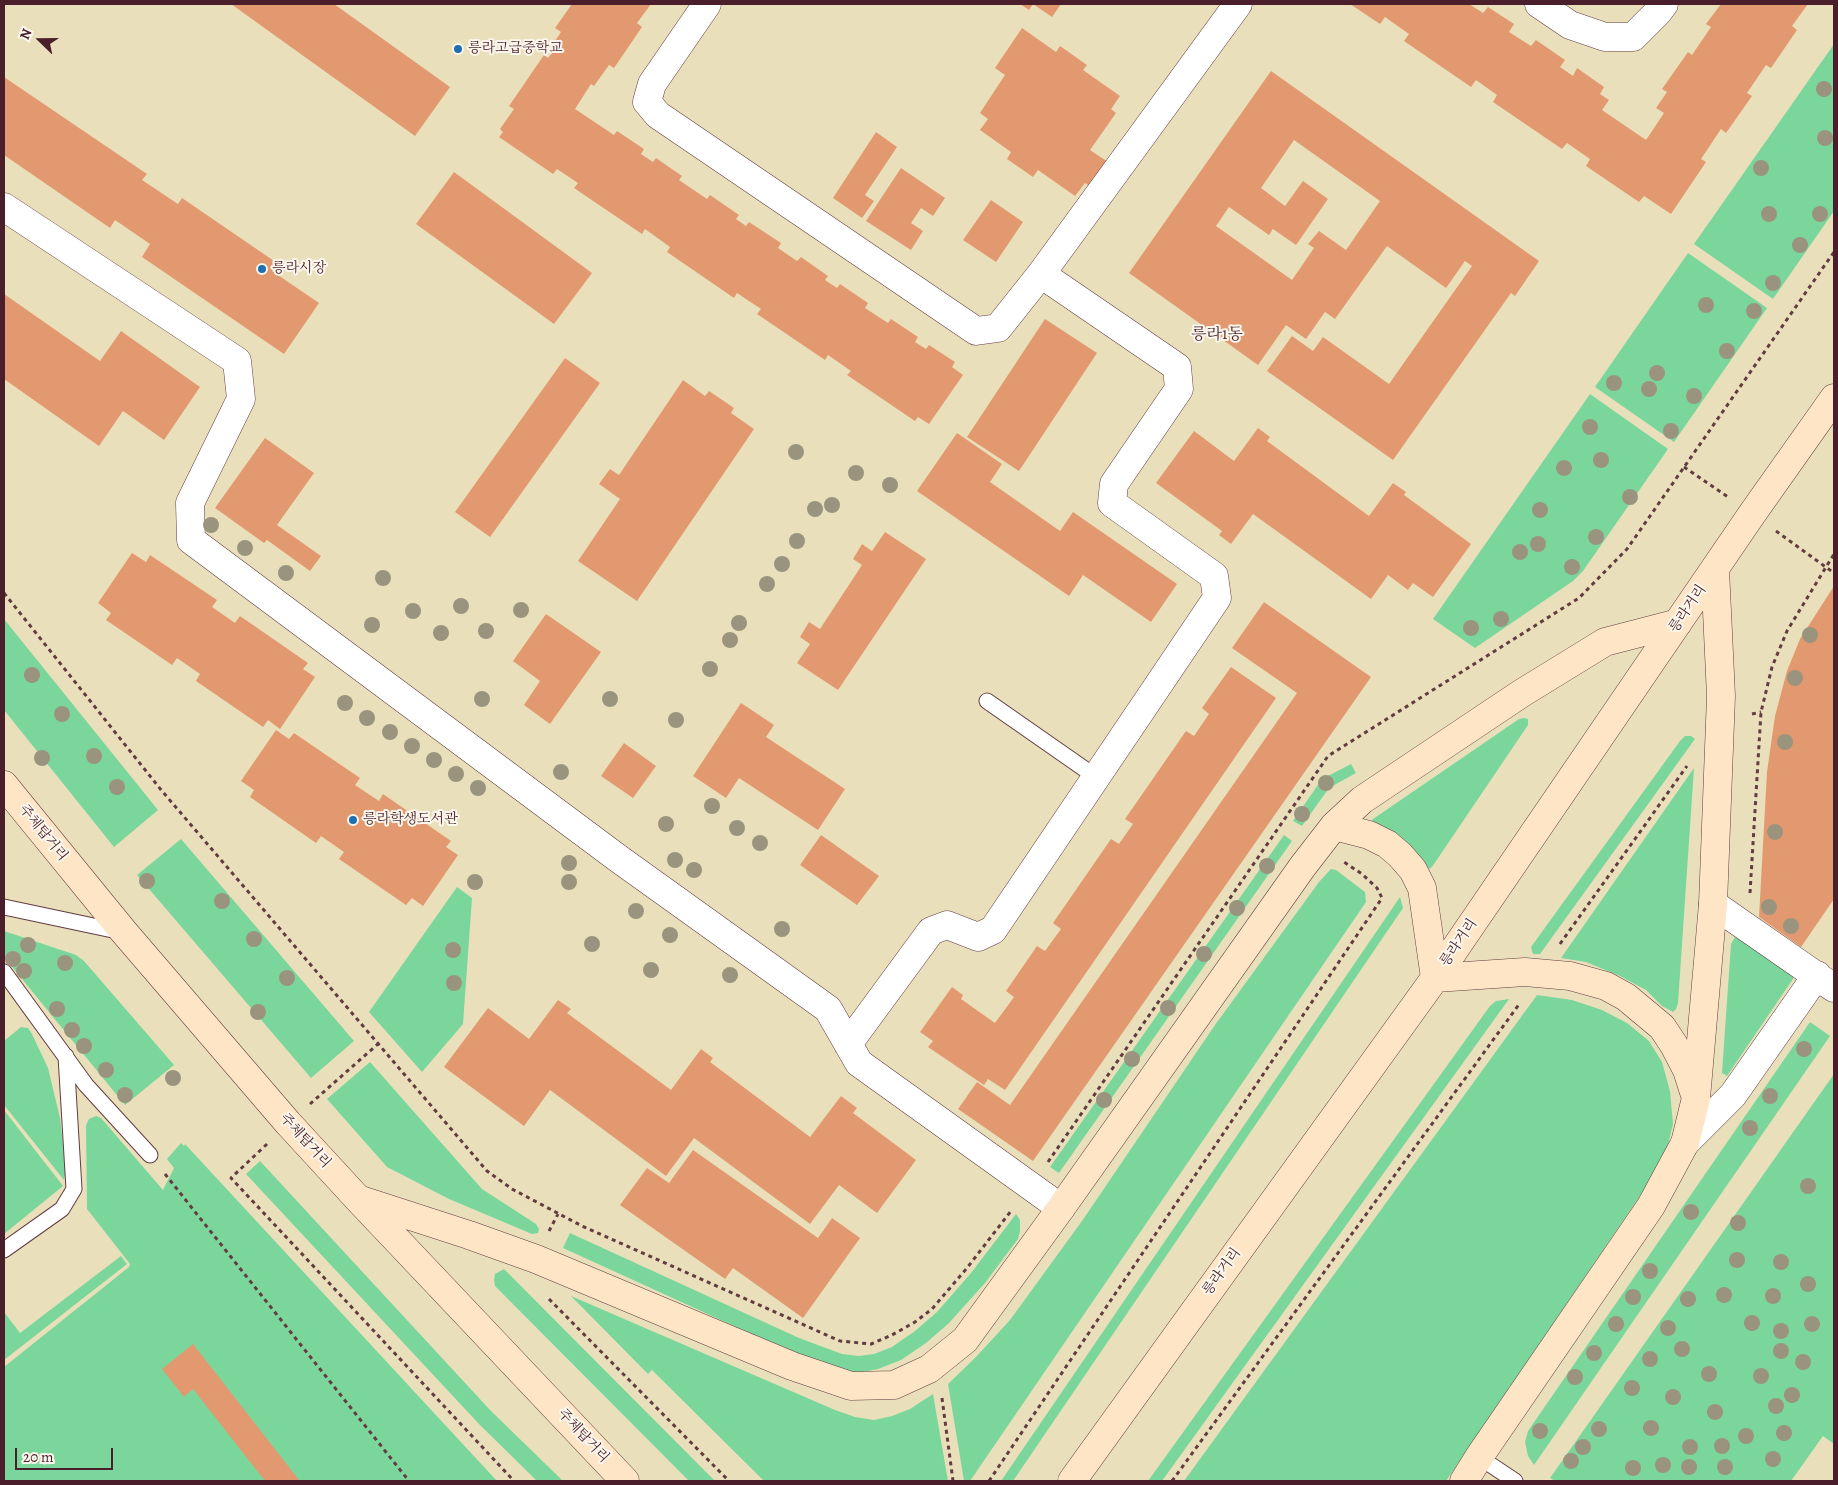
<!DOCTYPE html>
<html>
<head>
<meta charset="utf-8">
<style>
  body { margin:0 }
  #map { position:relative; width:1838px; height:1485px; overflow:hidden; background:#e9e0bb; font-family:Alegreya,serif }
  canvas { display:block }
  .frame { position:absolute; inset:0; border:5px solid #4a1f2b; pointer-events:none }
  .north { position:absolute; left:15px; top:15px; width:50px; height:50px; -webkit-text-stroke:4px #fbf7ec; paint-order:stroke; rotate:292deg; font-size:14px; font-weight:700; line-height:20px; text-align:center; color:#4a1f2b }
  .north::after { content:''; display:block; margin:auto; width:18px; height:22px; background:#4a1f2b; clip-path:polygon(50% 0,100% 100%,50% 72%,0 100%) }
  .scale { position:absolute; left:15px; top:1448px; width:98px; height:22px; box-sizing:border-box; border:2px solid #4a1f2b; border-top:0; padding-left:6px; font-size:15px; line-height:18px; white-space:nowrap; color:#4a1f2b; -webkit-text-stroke:4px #fbf7ec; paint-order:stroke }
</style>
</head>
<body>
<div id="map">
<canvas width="1838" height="1485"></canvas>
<div class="frame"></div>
<div class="north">N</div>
<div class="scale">20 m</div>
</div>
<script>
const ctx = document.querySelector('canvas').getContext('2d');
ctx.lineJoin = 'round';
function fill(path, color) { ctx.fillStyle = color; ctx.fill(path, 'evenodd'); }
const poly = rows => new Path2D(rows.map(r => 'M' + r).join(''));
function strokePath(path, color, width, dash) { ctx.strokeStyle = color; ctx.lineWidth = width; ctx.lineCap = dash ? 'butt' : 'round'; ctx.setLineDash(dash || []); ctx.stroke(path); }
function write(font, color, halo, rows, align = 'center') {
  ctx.font = font + ' Alegreya,"Noto Serif KR",serif'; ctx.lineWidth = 4; ctx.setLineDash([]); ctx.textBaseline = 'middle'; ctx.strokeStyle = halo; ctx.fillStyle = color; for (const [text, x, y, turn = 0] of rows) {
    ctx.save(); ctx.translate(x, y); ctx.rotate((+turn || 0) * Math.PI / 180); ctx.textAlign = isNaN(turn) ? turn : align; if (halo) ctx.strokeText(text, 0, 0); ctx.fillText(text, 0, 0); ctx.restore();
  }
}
fill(poly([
  [1834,44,1834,211,1773,299,1694,244],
  [1688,253,1767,308,1674,442,1595,387],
  [1590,394,1668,449,1583,571,1573,581,1475,648,1433,619],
  [4,619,158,810,114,847,4,710],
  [1524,718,1528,719,1528,725,1432,867,1429,869,1406,842,1371,823,1373,819,1519,719],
  [1685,736,1691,736,1695,739,1540,954,1533,954,1531,947,1680,741],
  [1351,764,1356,773,1329,788,1302,826,1293,821,1322,779],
  [1694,768,1678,1003,1676,1009,1673,1012,1662,1006,1646,990,1620,976,1586,962,1561,958],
  [1284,835,1292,841,1059,1173,1050,1167],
  [181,839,354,1041,311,1078,137,875],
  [1331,869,1336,870,1365,892,1366,902,970,1481,964,1481,948,1384,976,1357,1010,1320,1082,1221,1215,1025,1319,882],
  [457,887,472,898,463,1024,422,1072,369,1012],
  [1400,897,1403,908,1013,1481,1001,1481],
  [4,931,76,955,84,961,174,1065,125,1105,4,957],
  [1735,937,1740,938,1793,976,1793,979,1727,1076,1722,1073,1731,944],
  [1537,995,1572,1000,1602,1010,1627,1023,1649,1041,1662,1062,1670,1091,1673,1124,1666,1153,1650,1181,1446,1481,1184,1481],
  [1509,999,1162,1481,1148,1481,1490,1006,1496,1001],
  [1810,1022,1830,1036,1534,1465,1528,1456,1525,1442,1528,1431],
  [21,1027,28,1028,32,1034,48,1068,60,1118,66,1169,64,1180,4,1105,4,1041],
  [370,1062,482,1189,536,1224,539,1229,538,1233,532,1234,449,1199,387,1167,327,1099],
  [1834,1074,1834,1444,1823,1436,1791,1481,1555,1481,1550,1478],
  [4,1110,63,1186,4,1234],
  [96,1116,101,1118,163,1190,174,1168,167,1159,181,1143,184,1146,185,1144,497,1481,4,1481,4,1367,129,1267,130,1264,87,1209,86,1125,89,1119],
  [260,1161,491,1411,563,1481,537,1481,479,1424,246,1174],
  [1016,1214,1020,1220,1020,1231,1018,1239,985,1283,949,1323,926,1343,901,1360,878,1369,858,1373,838,1370,793,1353,563,1248,570,1233,799,1338,842,1354,859,1356,874,1354,892,1347,915,1331,937,1312,971,1273],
  [121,1256,127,1264,4,1360,4,1312,20,1333],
  [504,1269,715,1481,689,1481,495,1286,494,1280,495,1274],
  [571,1296,835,1410,855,1417,874,1420,892,1416,910,1409,933,1394,948,1481,764,1481,652,1370,648,1374]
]), '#7bd69c');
fill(poly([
  [231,4,334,4,450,87,415,136],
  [572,4,651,4,637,23,642,27,614,68,609,65,594,86,591,84,575,109,614,135,617,131,644,149,641,154,653,162,656,158,682,176,679,180,707,199,710,195,739,215,736,219,746,226,749,222,781,243,778,248,797,261,801,257,828,276,825,280,837,288,840,284,868,303,865,308,888,323,891,319,918,337,915,342,926,349,929,345,955,362,952,367,963,375,929,424,918,417,915,421,847,375,851,371,828,355,825,360,757,314,761,309,737,293,734,298,667,252,670,247,645,229,642,234,574,188,578,183,557,169,553,174,499,137,503,132,500,129,514,109,509,106,544,55,548,58,557,47,553,44,561,32,555,28],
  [1020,4,1061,4,1052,17,1033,4,1029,10],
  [1350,4,1469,4,1483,13,1488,7,1514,24,1509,32,1531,46,1536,40,1565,60,1560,67,1573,76,1577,68,1604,87,1600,94,1609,100,1602,110,1646,140,1664,113,1656,108,1667,92,1662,89,1688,52,1692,55,1711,27,1706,24,1721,4,1808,4,1792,26,1797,30,1771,68,1766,65,1747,93,1752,96,1726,133,1721,129,1701,159,1706,162,1671,214,1644,196,1639,202,1586,166,1590,159,1567,143,1562,149,1493,102,1497,95,1476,80,1471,87,1404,41,1409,34,1385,17,1380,24],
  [1022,28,1056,52,1060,46,1087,65,1083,70,1120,96,1111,109,1116,113,1090,150,1108,162,1091,187,1085,183,1075,196,1038,170,1033,177,1007,159,1011,152,980,130,988,119,980,113,1005,75,995,68],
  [1271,71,1539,261,1515,296,1511,293,1393,460,1267,371,1292,336,1313,351,1323,337,1389,384,1472,266,1465,261,1446,288,1387,246,1335,319,1325,312,1306,339,1286,325,1258,365,1129,273],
  [1294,140,1380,201,1346,250,1319,231,1308,244,1314,248,1292,280,1216,226,1229,207,1269,235,1273,229,1296,245,1328,199,1303,181,1285,206,1261,188],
  [4,77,147,174,142,180,178,204,182,198,277,263,272,271,319,303,284,354,142,257,150,244,115,220,110,228,4,155],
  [876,132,897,147,865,195,874,201,862,218,833,198],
  [901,168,945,198,933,216,921,208,911,223,923,231,911,250,866,221],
  [454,172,592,273,554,324,416,224],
  [991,200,1023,222,996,262,963,240],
  [4,294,100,361,121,331,200,387,164,440,123,411,99,446,4,379],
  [1045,319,1097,353,1019,471,967,437],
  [565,358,600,383,490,537,455,512],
  [683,380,705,396,709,391,734,408,731,413,754,429,637,601,578,561,620,499,599,484,610,469,619,475],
  [1258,428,1270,437,1267,441,1369,516,1393,483,1406,492,1404,495,1471,544,1433,597,1413,583,1408,590,1388,575,1371,599,1253,514,1231,544,1219,535,1222,531,1156,483,1194,431,1234,461],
  [957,433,1002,464,990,482,1060,531,1073,512,1177,584,1151,622,1083,575,1069,596,917,491],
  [265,438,314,473,277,525,321,556,310,571,267,540,264,543,215,508],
  [885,532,926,559,838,690,797,663,810,644,800,637,809,622,820,629,862,565,853,559,862,544,872,551],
  [132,553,146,562,150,555,217,600,212,607,235,623,240,616,308,663,303,669,315,677,280,729,268,720,263,727,196,681,200,674,177,658,172,665,106,620,111,613,98,603],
  [1834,586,1834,899,1801,947,1759,917,1767,772,1775,716,1787,671,1800,639],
  [1264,602,1371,677,1033,1161,958,1109,977,1082,1010,1105,1297,693,1232,648],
  [546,614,601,652,550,724,524,705,540,681,513,661],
  [1231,667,1276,698,1005,1090,988,1079,984,1085,928,1047,933,1041,920,1032,952,987,963,995,961,999,995,1023,1014,997,1006,991,1037,946,1045,951,1061,929,1053,923,1111,839,1119,844,1133,824,1125,819,1186,731,1194,736,1209,714,1202,708],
  [741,703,774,725,766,737,845,789,818,830,739,778,726,798,693,776],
  [276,730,289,739,294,733,360,778,355,785,379,801,383,794,451,841,446,847,458,855,423,906,412,898,406,905,339,859,344,852,321,836,316,843,250,797,254,790,241,781],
  [624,743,656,766,633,798,601,776],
  [821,835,879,876,857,905,800,865],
  [558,1000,571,1009,567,1013,671,1090,701,1049,713,1058,710,1062,810,1137,841,1096,857,1108,853,1113,916,1160,877,1213,839,1185,810,1224,694,1138,666,1176,550,1090,524,1126,444,1067,488,1008,529,1039],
  [693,1150,818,1238,832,1218,860,1238,803,1318,733,1268,725,1279,620,1205,647,1168,669,1183],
  [193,1344,299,1480,297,1481,265,1481,193,1389,184,1397,162,1369]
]), '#e29970');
const lane = poly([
  [987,701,1096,777],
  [4,907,122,932],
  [4,972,86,1085,150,1155],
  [4,1250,62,1209,74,1189,66,1056],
  [1479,1457,1515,1481]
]);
const street = poly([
  [707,4,652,84,647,102,658,115,976,331,998,328,1041,274],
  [1539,4,1570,25,1605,37,1633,37,1658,12,1664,4],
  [4,207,237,361,241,399,190,503,191,540,619,859,828,1009,859,1063,1061,1208],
  [1713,904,1834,988],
  [848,1044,931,931,947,925,978,937,993,930,1217,598,1214,576,1112,503,1114,484,1179,389,1177,367,1041,274,1238,4],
  [1685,1143,1733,1095,1817,975]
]);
const secondary = poly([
  [4,785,124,932,288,1123,358,1199,625,1481],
  [1334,826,1369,835,1387,844,1400,855,1413,870,1422,888,1435,978],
  [1435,978,1525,972,1570,976,1606,986,1626,997,1662,1027,1674,1045,1687,1070,1694,1092],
  [358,1199,469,1235,536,1259,792,1366,851,1386,894,1385,929,1369,965,1340,1061,1208,1303,866,1334,826,1362,800,1522,693,1605,642,1678,623],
  [1072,1481,1435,978,1752,514,1834,398],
  [1464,1481,1479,1457,1651,1206,1685,1143,1696,1098,1713,904,1721,696,1715,569]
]);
strokePath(lane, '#623c41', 17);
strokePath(street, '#623c41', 29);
strokePath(secondary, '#623c41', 29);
strokePath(poly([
  [1684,467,1728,497],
  [1776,531,1834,573],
  [4,593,162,791,487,1171,512,1189,582,1226,840,1341,871,1344,892,1335,915,1322,932,1309,967,1268,1011,1211],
  [1752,714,1761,712],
  [1750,893,1761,712,1772,667,1787,631,1834,554],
  [1560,944,1687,766],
  [310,1104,379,1043],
  [267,1144,231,1178,514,1481],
  [1048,1162,1328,756,1579,598,1627,549,1834,252],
  [165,1174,409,1481],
  [549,1231,558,1214],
  [549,1299,729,1481],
  [942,1398,953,1481],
  [989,1481,1382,898,1377,888,1362,874,1344,862],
  [1172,1481,1520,1003]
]), '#623c41', 3, [4, 4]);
strokePath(lane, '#fff', 15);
strokePath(street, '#fff', 28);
strokePath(secondary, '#fde5c5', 28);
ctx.fillStyle = '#9a947e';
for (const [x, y] of [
  [1824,89],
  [1825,138],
  [1761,168],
  [1769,214],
  [1820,214],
  [1800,245],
  [1773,283],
  [1706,305],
  [1754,311],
  [1727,351],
  [1657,373],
  [1614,383],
  [1649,389],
  [1694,396],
  [1590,427],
  [1671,431],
  [796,452],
  [1601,460],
  [1564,468],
  [856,473],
  [890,485],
  [1630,497],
  [832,505],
  [815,509],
  [1540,510],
  [211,525],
  [1596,537],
  [797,541],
  [1538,544],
  [245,548],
  [1520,552],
  [782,564],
  [1572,567],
  [286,573],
  [383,578],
  [767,584],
  [461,606],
  [521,610],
  [413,611],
  [1501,619],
  [739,623],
  [372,625],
  [1471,628],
  [486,631],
  [441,633],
  [1810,635],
  [730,640],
  [710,669],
  [32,675],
  [1795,678],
  [482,699],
  [610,699],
  [345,703],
  [62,714],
  [367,718],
  [676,720],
  [390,732],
  [1785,742],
  [412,746],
  [94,756],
  [42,758],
  [434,760],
  [561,772],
  [456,774],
  [1326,783],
  [117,787],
  [478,788],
  [712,806],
  [1302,814],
  [666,824],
  [737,828],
  [1775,832],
  [760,843],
  [675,860],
  [569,863],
  [1267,866],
  [694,870],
  [147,881],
  [475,882],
  [569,882],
  [222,901],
  [1769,907],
  [1237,908],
  [636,911],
  [1791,926],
  [782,929],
  [670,935],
  [254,939],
  [592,944],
  [28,945],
  [453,950],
  [1204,954],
  [13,959],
  [65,963],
  [651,970],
  [24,971],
  [730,975],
  [287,978],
  [454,983],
  [1168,1008],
  [57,1009],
  [258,1012],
  [72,1030],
  [84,1046],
  [1804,1049],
  [1132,1059],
  [106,1070],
  [173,1078],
  [125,1095],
  [1770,1096],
  [1104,1100],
  [1750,1128],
  [1808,1186],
  [1691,1212],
  [1738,1223],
  [1737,1260],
  [1781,1262],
  [1650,1271],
  [1808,1284],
  [1724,1295],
  [1773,1296],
  [1633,1297],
  [1688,1299],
  [1752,1323],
  [1616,1324],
  [1812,1324],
  [1668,1328],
  [1781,1331],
  [1682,1349],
  [1781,1351],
  [1594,1353],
  [1650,1359],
  [1803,1362],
  [1709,1374],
  [1761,1376],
  [1575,1377],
  [1632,1388],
  [1792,1395],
  [1673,1397],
  [1776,1406],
  [1715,1412],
  [1651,1428],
  [1599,1429],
  [1540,1431],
  [1784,1433],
  [1746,1436],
  [1722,1446],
  [1583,1447],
  [1690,1447],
  [1773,1459],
  [1571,1461],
  [1663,1465],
  [1689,1467],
  [1725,1467],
  [1633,1468]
]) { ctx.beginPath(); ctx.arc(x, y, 8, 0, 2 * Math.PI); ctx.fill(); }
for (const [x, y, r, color] of [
  [458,49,5,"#1f6fb2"],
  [262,269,5,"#1f6fb2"],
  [353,820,5,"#1f6fb2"]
]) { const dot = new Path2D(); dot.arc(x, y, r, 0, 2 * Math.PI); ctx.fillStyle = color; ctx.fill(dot); strokePath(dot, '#fbf7ec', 2); }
write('14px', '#4a1f2b', '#fbf7ec', [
  ["릉라고급중학교",468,49],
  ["릉라시장",272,269],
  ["릉라학생도서관",363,820]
], 'left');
write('14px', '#4a1f2b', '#fbf7ec', [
  ["릉라거리",1688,609,-56],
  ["주체탑거리",43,833,51],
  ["릉라거리",1459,943,-56],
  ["주체탑거리",305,1141,48],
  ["릉라거리",1222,1272,-54],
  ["주체탑거리",583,1436,47]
]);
write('16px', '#4a1f2b', '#fbf7ec', [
  ["릉라1동",1217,335]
]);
</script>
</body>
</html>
